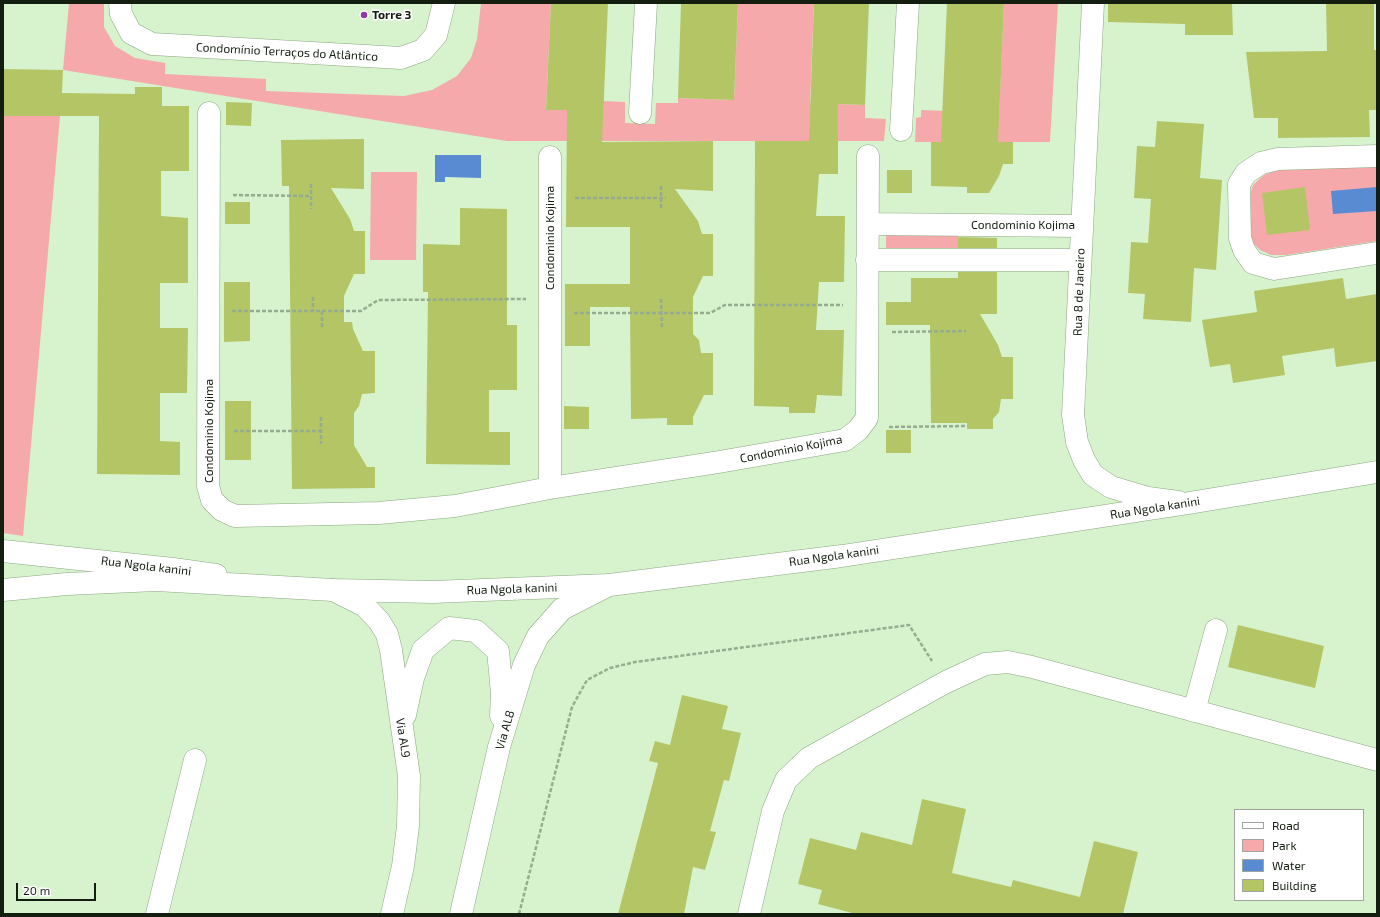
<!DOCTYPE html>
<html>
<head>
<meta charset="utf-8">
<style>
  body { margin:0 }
  #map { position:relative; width:1380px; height:917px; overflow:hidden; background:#d6f3cd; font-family:"Exo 2",sans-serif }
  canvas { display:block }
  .frame { position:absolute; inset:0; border:4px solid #141e10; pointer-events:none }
  .legend { position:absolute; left:1234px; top:809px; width:130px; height:92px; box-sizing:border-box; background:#fff; border:1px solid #a1a59f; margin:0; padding:5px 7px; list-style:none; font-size:12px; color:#141e10 }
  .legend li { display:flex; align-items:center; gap:8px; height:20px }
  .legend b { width:20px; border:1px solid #a1a59f }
  .scale { position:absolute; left:16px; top:883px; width:80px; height:18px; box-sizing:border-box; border:2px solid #141e10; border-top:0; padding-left:5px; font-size:12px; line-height:14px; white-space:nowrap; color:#141e10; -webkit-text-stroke:3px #fff; paint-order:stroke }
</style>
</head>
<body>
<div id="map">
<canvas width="1380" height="917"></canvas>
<div class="frame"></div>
<ul class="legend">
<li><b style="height:5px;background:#fff"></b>Road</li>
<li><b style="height:11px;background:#f6a9ab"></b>Park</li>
<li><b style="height:11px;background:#598bd3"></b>Water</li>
<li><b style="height:11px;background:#b4c566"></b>Building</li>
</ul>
<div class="scale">20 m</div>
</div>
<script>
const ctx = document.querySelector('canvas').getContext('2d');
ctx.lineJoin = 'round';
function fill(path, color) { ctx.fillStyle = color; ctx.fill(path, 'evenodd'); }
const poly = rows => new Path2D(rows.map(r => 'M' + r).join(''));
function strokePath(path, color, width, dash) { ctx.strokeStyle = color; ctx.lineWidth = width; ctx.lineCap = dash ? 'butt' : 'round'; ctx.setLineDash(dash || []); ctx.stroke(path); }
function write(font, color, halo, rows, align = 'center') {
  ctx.font = font + ' "Exo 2",sans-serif'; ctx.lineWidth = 3; ctx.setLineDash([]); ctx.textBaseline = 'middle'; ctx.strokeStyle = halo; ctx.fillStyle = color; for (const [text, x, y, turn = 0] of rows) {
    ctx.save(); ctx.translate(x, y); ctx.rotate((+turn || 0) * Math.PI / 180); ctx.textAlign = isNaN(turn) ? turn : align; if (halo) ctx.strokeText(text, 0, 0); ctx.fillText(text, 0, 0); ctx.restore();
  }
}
fill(poly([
  [69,3,104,3,104,27,115,46,135,58,165,63,165,74,266,79,266,91,404,96,432,90,457,76,471,58,477,39,481,3,551,3,546,109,603,112,603,101,625,102,625,123,655,124,656,103,678,103,678,98,734,100,738,3,814,3,810,103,865,105,865,118,886,119,884,141,507,141,63,70],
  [1004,3,1058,3,1050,142,915,142,916,118,921,117,921,110,999,113],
  [3,116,60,116,23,536,3,533],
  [1377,165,1377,241,1286,255,1271,255,1260,250,1252,242,1249,198,1253,185,1264,175,1281,169],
  [371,172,417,172,416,260,370,260],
  [958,233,958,248,886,248,886,234]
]), '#f6a9ab');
fill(poly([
  [435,155,481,155,481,178,445,177,445,182,435,182],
  [1377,187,1377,211,1333,214,1331,191]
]), '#598bd3');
fill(poly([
  [551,3,608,3,602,142,713,141,713,191,675,189,698,221,702,234,713,234,713,276,703,276,693,297,693,334,699,340,701,353,713,353,713,395,704,395,693,417,693,425,667,425,667,418,631,419,630,307,590,307,590,346,565,346,565,284,630,284,630,227,566,227,567,110,546,110],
  [681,3,738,3,734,100,678,98],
  [814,3,869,3,865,105,838,104,838,174,819,174,816,216,845,216,844,282,819,282,816,330,844,330,842,396,817,395,815,413,789,413,789,407,754,406,755,141,809,141],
  [947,3,1004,3,998,142,1013,142,1013,164,1003,164,999,176,989,193,967,193,967,187,931,186,931,142,941,142],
  [1108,3,1232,3,1233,35,1185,35,1185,24,1108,22],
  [1326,3,1374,3,1374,50,1377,50,1377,110,1369,110,1370,137,1278,138,1278,118,1254,118,1246,52,1327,51],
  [3,69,63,70,62,93,135,94,135,87,162,87,162,106,189,106,189,171,161,171,161,216,188,218,188,283,160,283,160,328,188,328,187,393,160,393,160,441,180,442,180,475,97,474,99,116,3,116],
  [226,102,252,103,251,126,226,125],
  [1157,121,1204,124,1200,178,1222,180,1216,270,1194,268,1191,322,1143,319,1145,294,1128,293,1131,242,1148,243,1151,199,1134,198,1137,146,1155,147],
  [364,139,364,189,331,188,350,219,354,231,365,231,365,274,354,274,344,296,344,322,352,322,353,329,363,351,375,351,375,393,362,394,359,406,354,413,354,445,367,467,375,467,375,488,292,489,289,186,282,186,281,140],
  [887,170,912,170,912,193,887,193],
  [1305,187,1310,230,1267,235,1262,193],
  [225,202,250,202,250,224,225,224],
  [460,208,507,209,507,325,517,325,517,390,489,390,489,432,510,432,510,465,426,464,428,292,423,292,423,244,460,245],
  [958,237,997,238,997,248,958,248],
  [958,272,997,272,997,314,980,314,998,345,1002,357,1013,357,1013,399,1001,399,999,412,993,419,993,429,967,429,967,423,931,423,930,325,886,325,886,302,911,302,911,278,958,278],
  [1343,278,1346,299,1377,294,1377,361,1336,367,1334,348,1282,356,1285,375,1233,383,1230,364,1210,367,1202,320,1257,312,1254,291],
  [224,282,250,282,250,341,224,342],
  [225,401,251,401,251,460,225,460],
  [564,406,589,407,589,429,564,429],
  [886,430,911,430,911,453,886,453],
  [1238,625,1324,646,1315,688,1228,667],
  [682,695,728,706,722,729,741,733,729,781,724,780,710,831,716,832,705,870,693,867,684,914,618,914,658,763,649,761,655,741,670,745],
  [922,799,966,809,952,873,1011,887,1013,880,1080,897,1094,841,1138,852,1123,914,856,914,818,904,822,890,798,884,810,838,856,850,861,832,912,845]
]), '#b4c566');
const minor = poly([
  [120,3,121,14,131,33,152,44,401,58,423,50,436,35,444,3],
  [1093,3,1073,415,1077,442,1084,460,1093,475,1111,487,1148,498,1178,502],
  [209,113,208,486,212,500,222,510,235,516,379,513,455,506,550,488,719,462,845,440,858,430,867,418,868,156],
  [640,113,646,3],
  [901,130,908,3],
  [1377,156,1278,159,1261,163,1246,173,1239,184,1240,238,1244,250,1253,263,1274,269,1377,253],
  [550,157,550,488],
  [868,224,1081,226],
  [867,260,1080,260],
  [3,551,173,569,216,575],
  [333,590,365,606,379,621,387,634,391,650,409,776,408,826,403,866,392,914],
  [1194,711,1216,630],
  [405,715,413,678,423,650,449,628,476,631,498,651,502,693,501,716],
  [157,914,195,760],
  [461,914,499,747,524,665,538,636,562,609,609,585],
  [749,914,773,811,786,780,809,758,946,682,985,664,1008,662,1032,667,1377,760]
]);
const major = poly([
  [3,590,67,584,156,580,333,590,433,592,609,585,842,556,1189,503,1377,472]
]);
strokePath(minor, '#8ca682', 23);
strokePath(major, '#8ca682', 23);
strokePath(poly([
  [311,184,311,209],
  [661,186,661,210],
  [233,195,311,196],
  [575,198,666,198],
  [313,297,313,311],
  [661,299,662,329],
  [232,311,361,311,378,300,526,299],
  [322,311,322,329],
  [574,313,710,313,725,305,843,305],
  [892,332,966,331],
  [321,417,321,444],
  [889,427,967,426],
  [234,431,321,431],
  [519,914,572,707,587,680,610,668,635,662,909,625,932,661]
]), '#95ac8e', 2.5, [4, 2]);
strokePath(minor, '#fff', 22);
strokePath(major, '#fff', 22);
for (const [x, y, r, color] of [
  [364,15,4,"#8f3aa8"]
]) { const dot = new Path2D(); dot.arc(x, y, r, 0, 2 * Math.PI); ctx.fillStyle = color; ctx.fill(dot); strokePath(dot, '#fff', 1.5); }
write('bold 12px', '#141e10', '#fff', [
  ["Torre 3",372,15]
], 'left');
write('12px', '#141e10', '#fff', [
  ["Condomínio Terraços do Atlântico",287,52,3],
  ["Condominio Kojima",1023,225],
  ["Condominio Kojima",550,238,-90],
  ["Rua 8 de Janeiro",1079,292,-88],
  ["Condominio Kojima",209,431,-90],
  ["Condominio Kojima",791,449,-11],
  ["Rua Ngola kanini",1155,508,-9],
  ["Rua Ngola kanini",834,556,-8],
  ["Rua Ngola kanini",146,566,7],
  ["Rua Ngola kanini",512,589,-2],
  ["Via AL8",505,730,-74],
  ["Via AL9",403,738,81]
]);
</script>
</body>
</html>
